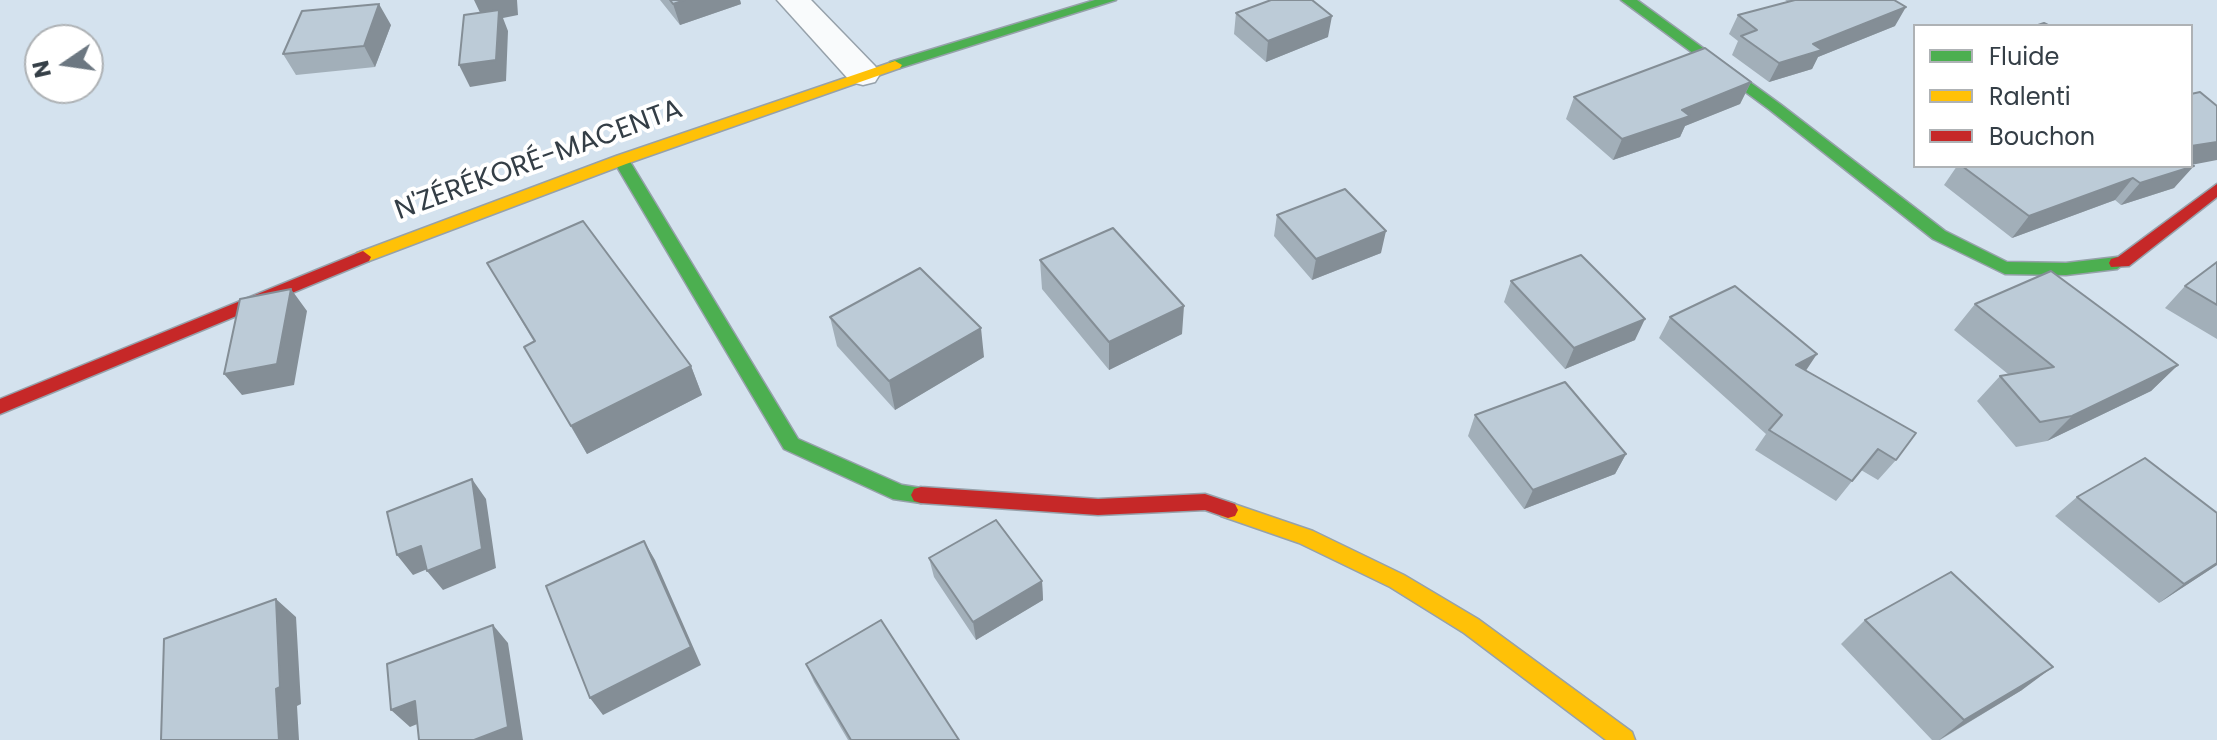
<!DOCTYPE html>
<html>
<head>
<meta charset="utf-8">
<style>
  body { margin:0 }
  #map { position:relative; width:2217px; height:740px; overflow:hidden; background:#d4e2ee; font-family:Poppins,sans-serif }
  canvas { display:block }
  .legend { position:absolute; left:1913px; top:24px; width:280px; height:144px; box-sizing:border-box; background:#fff; border:2px solid #aeb2b5; margin:0; padding:10px 14px; list-style:none; font-size:24px; color:#343e46 }
  .legend li { display:flex; align-items:center; gap:16px; height:40px }
  .legend b { width:40px; border:2px solid #aeb2b5 }
  .north { position:absolute; left:24px; top:24px; width:80px; height:80px; box-sizing:border-box; background:#fff; border:2px solid #aeb2b5; border-radius:50%; rotate:257deg; font-size:22px; font-weight:700; line-height:32px; text-align:center; color:#343e46 }
  .north::after { content:''; display:block; margin:auto; width:28px; height:36px; background:#6c7781; clip-path:polygon(50% 0,100% 100%,50% 72%,0 100%) }
</style>
</head>
<body>
<div id="map">
<canvas width="2217" height="740"></canvas>
<ul class="legend">
<li><b style="height:10px;background:#4caf50"></b>Fluide</li>
<li><b style="height:10px;background:#ffc107"></b>Ralenti</li>
<li><b style="height:10px;background:#c62828"></b>Bouchon</li>
</ul>
<div class="north">N</div>
</div>
<script>
const ctx = document.querySelector('canvas').getContext('2d');
ctx.lineJoin = 'round';
const poly = rows => new Path2D(rows.map(r => 'M' + r).join(''));
function strokePath(path, color, width, dash) { ctx.strokeStyle = color; ctx.lineWidth = width; ctx.lineCap = dash ? 'butt' : 'round'; ctx.setLineDash(dash || []); ctx.stroke(path); }
function fill(path, color) { ctx.fillStyle = color; ctx.fill(path, 'evenodd'); }
function write(font, color, halo, rows, align = 'center') {
  ctx.font = font + ' Poppins,sans-serif'; ctx.lineWidth = 8; ctx.setLineDash([]); ctx.textBaseline = 'middle'; ctx.strokeStyle = halo; ctx.fillStyle = color; for (const [text, x, y, turn = 0] of rows) {
    ctx.save(); ctx.translate(x, y); ctx.rotate((+turn || 0) * Math.PI / 180); ctx.textAlign = isNaN(turn) ? turn : align; if (halo) ctx.strokeText(text, 0, 0); ctx.fillText(text, 0, 0); ctx.restore();
  }
}
const street = poly([
  [777,0,811,0,875,66,880,74,875,82,863,85,851,82,777,0]
]);
const fast = poly([
  [1095,0,1116,0,900,68,890,68,888,65,890,62,1095,0],
  [1621,0,1637,0,1780,104,1945,231,2007,262,2066,263,2117,257,2125,263,2117,269,2066,275,2005,274,1933,239,1770,110,1621,0],
  [621,155,629,160,798,439,902,485,928,489,931,495,928,501,921,503,893,499,784,449,613,160,621,155]
]);
const slow = poly([
  [895,61,902,65,900,68,626,164,369,261,357,261,355,257,357,253,616,156,895,61],
  [1228,502,1313,531,1404,575,1478,619,1632,732,1635,740,1606,740,1464,633,1390,587,1299,543,1221,516,1218,510,1221,504,1228,502]
]);
const jam = poly([
  [2217,184,2217,197,2129,266,2111,267,2109,263,2111,259,2118,257,2217,184],
  [363,251,371,257,369,261,0,414,0,399,363,251],
  [921,487,1098,499,1205,494,1235,504,1238,510,1235,516,1228,518,1205,510,1098,515,921,503,914,501,911,495,914,489,921,487]
]);
strokePath(street, '#96a1aa', 3);
strokePath(fast, '#96a1aa', 3);
strokePath(slow, '#96a1aa', 3);
strokePath(jam, '#96a1aa', 3);
fill(street, '#f9fbfc');
fill(fast, '#4caf50');
fill(slow, '#ffc107');
fill(jam, '#c62828');
fill(poly([
  [660,0,740,0,741,4,680,25],
  [1785,0,1894,0,1895,26,1818,57,1812,69,1769,82,1732,55,1738,41,1729,34,1738,15,1788,2],
  [1236,13,1328,37,1266,62,1234,34],
  [391,25,375,67,296,75,283,54],
  [1751,82,1740,104,1685,126,1680,137,1613,160,1566,119,1574,97],
  [1957,166,2191,166,2174,188,2121,205,2115,200,2012,238,1944,185],
  [1277,215,1381,253,1312,280,1274,236],
  [1040,260,1182,334,1109,370,1042,289],
  [2217,262,2217,339,2165,308,2185,286],
  [487,263,691,366,702,395,587,454,524,347,534,342],
  [1511,281,1635,340,1565,369,1504,302],
  [1975,304,2178,365,2151,391,2047,441,2016,447,1977,401,2000,376,2008,374,1954,330],
  [830,317,984,357,895,410,837,346],
  [1670,317,1806,370,1896,460,1878,480,1861,470,1836,501,1755,450,1766,434,1659,338],
  [1475,415,1626,454,1615,474,1524,509,1468,436],
  [2077,497,2217,565,2159,603,2055,516],
  [929,558,1042,581,1043,600,976,640,934,577],
  [1865,620,2022,690,1940,740,1932,740,1841,644],
  [806,664,959,740,848,740,814,682]
]), '#a2afb9');
fill(poly([
  [474,0,517,0,518,15,503,18,508,31,506,81,470,87,459,65,484,21],
  [685,0,740,0,741,4,680,25,673,4],
  [379,4,391,25,375,67,364,46],
  [1906,7,1895,26,1818,57,1812,69,1769,82,1779,63,1813,44],
  [1332,16,1328,37,1266,62,1268,41],
  [1751,82,1740,104,1685,126,1680,137,1613,160,1622,139,1682,110],
  [2217,142,2217,160,2191,165,2191,146],
  [2194,166,2174,188,2121,205,2140,183],
  [2133,178,2115,200,2012,238,2029,216],
  [1386,231,1381,253,1312,280,1316,259],
  [291,289,307,311,294,385,242,395,224,374],
  [1184,306,1182,334,1109,370,1109,342],
  [1645,319,1635,340,1565,369,1574,348],
  [981,328,984,357,895,410,889,381],
  [1817,354,1803,375,1796,365],
  [2178,365,2151,391,2047,441,2072,416],
  [691,366,702,395,587,454,571,426],
  [1626,454,1615,474,1524,509,1533,490],
  [472,479,486,499,496,568,443,590,427,571],
  [644,541,655,560,701,665,603,715,590,698],
  [421,546,437,565,413,575,397,555],
  [2217,563,2217,565,2159,603,2184,584],
  [1042,581,1043,600,976,640,973,622],
  [276,599,296,617,301,704,297,706,299,740,279,740,276,689],
  [493,625,508,643,523,740,474,740],
  [2053,667,2022,690,1939,740,1964,720],
  [415,701,432,718,410,727,391,710]
]), '#848e96');
const building = poly([
  [670,0,685,0,673,4,670,0],
  [1271,0,1312,0,1332,16,1268,41,1236,13,1271,0],
  [1795,0,1894,0,1906,7,1813,44,1822,50,1779,63,1741,36,1757,30,1738,15,1795,0],
  [379,4,364,46,283,54,302,11,379,4],
  [499,10,496,60,459,65,464,15,499,10],
  [2044,23,2050,26,2035,26,2044,23],
  [1705,48,1751,82,1682,110,1690,116,1622,139,1574,97,1705,48],
  [2200,92,2217,106,2217,142,2191,146,2191,94,2200,92],
  [2191,165,2194,166,2140,183,2133,178,2029,216,1962,166,2191,166,2191,165],
  [1345,189,1386,231,1316,259,1277,215,1345,189],
  [583,221,691,366,571,426,524,347,535,341,487,263,583,221],
  [1113,228,1184,306,1109,342,1040,260,1113,228],
  [1581,255,1645,319,1574,348,1511,281,1581,255],
  [2217,262,2217,305,2185,286,2217,262],
  [920,268,981,328,889,381,830,317,920,268],
  [2051,271,2178,365,2072,416,2040,422,2000,376,2054,367,1975,304,2051,271],
  [1735,286,1817,354,1796,365,1916,433,1896,460,1878,449,1852,481,1769,430,1782,415,1670,317,1735,286],
  [291,289,277,364,224,374,240,299,291,289],
  [1565,382,1626,454,1533,490,1475,415,1565,382],
  [2145,458,2217,513,2217,563,2184,584,2077,497,2145,458],
  [472,479,482,549,427,571,421,546,397,555,387,512,472,479],
  [996,520,1042,581,973,622,929,558,996,520],
  [644,541,691,647,590,698,546,586,644,541],
  [1951,572,2053,667,1964,720,1865,620,1951,572],
  [276,599,280,687,276,689,279,740,161,740,164,639,276,599],
  [881,620,959,740,851,740,806,664,881,620],
  [493,625,508,727,474,740,419,740,415,701,391,710,387,664,493,625]
]);
fill(building, '#bccbd7');
strokePath(building, '#848e96', 2);
write('28px', '#343e46', '#fff', [
  ["N'ZÉRÉKORÉ-MACENTA",539,161,-20]
]);
</script>
</body>
</html>
